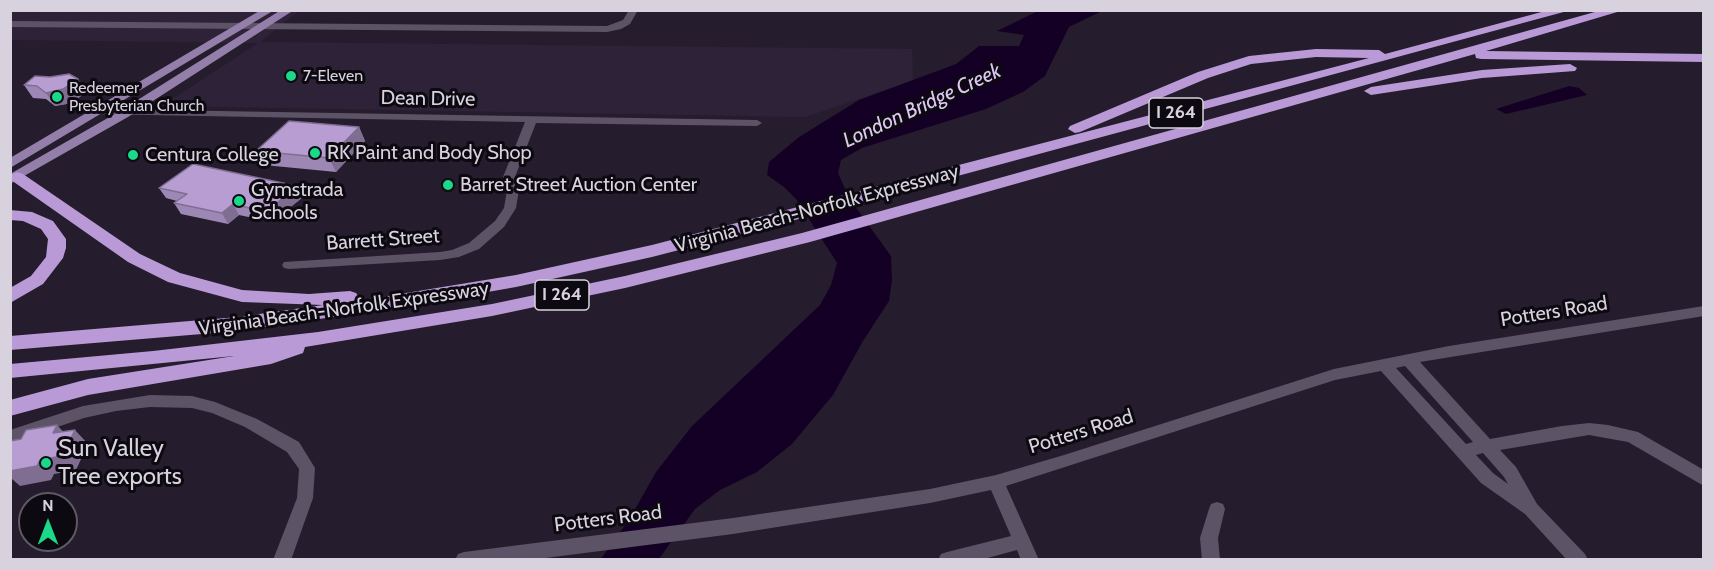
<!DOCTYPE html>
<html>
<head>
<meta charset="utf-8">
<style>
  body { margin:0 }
  #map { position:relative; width:1714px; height:570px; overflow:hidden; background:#251d2d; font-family:Cabin,sans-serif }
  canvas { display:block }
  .frame { position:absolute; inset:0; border:12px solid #d8d2de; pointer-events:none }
  .north { position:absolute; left:18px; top:492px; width:60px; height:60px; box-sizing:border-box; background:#0d0910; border:2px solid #5e5962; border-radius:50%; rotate:0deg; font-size:16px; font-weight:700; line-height:24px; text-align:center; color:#d8d2de }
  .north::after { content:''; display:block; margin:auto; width:21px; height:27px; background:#1ad988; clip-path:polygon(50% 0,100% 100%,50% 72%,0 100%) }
</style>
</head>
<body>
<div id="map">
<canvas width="1714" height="570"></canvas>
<div class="frame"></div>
<div class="north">N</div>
</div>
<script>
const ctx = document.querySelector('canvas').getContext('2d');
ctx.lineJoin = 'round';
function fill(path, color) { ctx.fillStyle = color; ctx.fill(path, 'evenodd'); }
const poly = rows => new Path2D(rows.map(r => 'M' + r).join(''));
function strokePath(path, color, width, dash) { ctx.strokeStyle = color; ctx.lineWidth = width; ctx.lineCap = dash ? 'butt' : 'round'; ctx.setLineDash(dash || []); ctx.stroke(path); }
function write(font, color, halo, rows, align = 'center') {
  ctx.font = font + ' Cabin,sans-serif'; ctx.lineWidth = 6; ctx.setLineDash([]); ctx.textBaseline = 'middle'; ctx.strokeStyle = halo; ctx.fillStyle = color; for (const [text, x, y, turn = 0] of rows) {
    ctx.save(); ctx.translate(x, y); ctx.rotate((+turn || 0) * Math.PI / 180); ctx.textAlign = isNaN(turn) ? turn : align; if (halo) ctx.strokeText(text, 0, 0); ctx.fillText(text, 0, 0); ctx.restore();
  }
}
fill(poly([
  [300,10,260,42,912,49,913,81,805,117,162,106,258,43,11,40,11,11]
]), '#2e2238');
fill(poly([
  [1038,11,1102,11,1069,27,1045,76,1023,92,986,109,862,148,841,160,838,173,849,198,891,256,892,280,889,301,863,341,833,395,792,444,757,472,720,490,695,509,659,559,600,560,629,520,656,472,692,426,820,305,831,285,837,263,796,199,784,187,767,175,769,162,799,137,859,100,956,64,979,46,1019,46,1024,35,997,31],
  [1569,86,1579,88,1587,95,1506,114,1496,109]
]), '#150025');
fill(poly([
  [629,10,638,10,630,24,621,29,607,32,10,27,10,21,607,26,623,20,629,10],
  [97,109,757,120,762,123,757,126,536,123,515,177,519,190,516,208,504,227,479,249,459,257,440,260,289,269,284,268,282,265,284,262,440,252,452,250,469,243,495,221,504,208,507,190,503,177,525,122,93,114,92,112,97,109],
  [1704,306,1704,316,1420,362,1490,439,1562,426,1589,423,1608,425,1638,432,1704,470,1704,486,1628,442,1589,435,1500,450,1516,467,1537,504,1585,554,1588,560,1567,560,1525,514,1481,483,1381,371,1335,380,1006,486,1039,560,1021,560,1017,550,980,560,938,560,941,554,947,552,1011,536,991,490,930,503,733,534,530,560,455,560,458,554,464,552,733,518,930,489,996,475,1064,455,1334,369,1449,346,1704,306],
  [1405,366,1473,442,1466,444,1396,368,1405,366],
  [1483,453,1504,477,1508,484,1493,473,1476,455,1483,453],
  [150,395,192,396,215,402,257,419,299,442,315,468,313,498,291,560,273,560,297,498,299,469,287,452,245,427,212,413,192,408,150,407,116,411,84,418,10,443,10,430,83,406,150,395],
  [1217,502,1223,504,1225,509,1218,538,1220,560,1202,560,1200,538,1209,509,1211,504,1217,502]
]), '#5c5366');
fill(poly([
  [261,10,271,12,10,168,10,158,261,10],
  [281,10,294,10,128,117,10,184,10,174,120,111,281,10]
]), '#947eaa');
fill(poly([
  [1549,10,1571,10,795,220,652,257,516,287,420,304,238,331,10,350,10,336,238,317,323,305,242,302,168,282,128,262,11,180,10,175,17,172,23,174,140,254,180,273,242,290,309,294,350,291,356,293,359,297,357,301,516,275,652,245,1369,58,1316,57,1251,64,1208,78,1080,132,1075,133,1068,129,1070,126,1198,72,1249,56,1316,49,1379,50,1385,54,1549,10],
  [1602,10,1624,10,1486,51,1704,54,1704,62,1481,59,1476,58,1475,54,810,242,625,288,492,316,305,347,303,353,271,364,88,395,10,416,10,400,88,379,234,356,10,378,10,364,153,351,318,332,492,304,625,276,802,233,1602,10],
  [1570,64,1577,68,1575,71,1482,78,1371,95,1364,91,1371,87,1482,70,1570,64],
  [10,210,32,212,53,221,66,239,66,248,63,258,43,284,10,303,10,288,31,276,46,257,48,239,41,229,23,221,10,220,10,210]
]), '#b99ad7');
fill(poly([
  [50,77,78,79,86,92,72,103,55,106,46,99,33,98,24,85],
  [359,127,365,141,336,172,264,165,256,151],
  [159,188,303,197,272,222,239,215,228,224,181,214,174,203,177,201,166,198]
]), '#9d87b4');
fill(poly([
  [78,79,86,92,72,103,55,106,46,93],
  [359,127,365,141,336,172,329,158],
  [297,186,303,197,272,222,266,212],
  [233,204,239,215,228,224,222,213],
  [57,425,70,439,75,430,88,444,76,470,54,474,51,480,20,486,12,479,10,479,10,463,53,433]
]), '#806e92');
const building = poly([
  [69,74,78,79,63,89,46,93,37,86,24,85,35,76,50,77,69,74],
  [289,121,359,127,329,158,256,151,289,121],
  [193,164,297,186,266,212,233,204,222,213,174,203,187,194,159,188,193,164],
  [57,425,53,433,75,430,62,456,40,460,37,466,10,471,10,441,21,439,26,430,57,425]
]);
fill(building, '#b79dd1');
strokePath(building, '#806e92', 1.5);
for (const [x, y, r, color] of [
  [291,76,6,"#1ad988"],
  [57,97,6,"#1ad988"],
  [315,153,6,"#1ad988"],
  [133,155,6,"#1ad988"],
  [448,185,6,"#1ad988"],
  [239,201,6,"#1ad988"],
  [46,463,6,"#1ad988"]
]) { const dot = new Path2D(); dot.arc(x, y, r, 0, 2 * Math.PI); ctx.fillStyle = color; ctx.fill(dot); strokePath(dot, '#0d0910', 2); }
write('16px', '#d8d2de', '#0d0910', [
  ["7-Eleven",303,76],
  ["Redeemer",69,88],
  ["Presbyterian Church",69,106]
], 'left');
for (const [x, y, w] of [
  [1176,113,54],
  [562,295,54]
]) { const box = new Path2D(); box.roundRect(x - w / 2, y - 15, w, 30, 4.5); ctx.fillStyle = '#0d0910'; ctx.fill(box); strokePath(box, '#d8d2de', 1.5); }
write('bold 18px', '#d8d2de', null, [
  ["I 264",1176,113],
  ["I 264",562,295]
]);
write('20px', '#d8d2de', '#0d0910', [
  ["Dean Drive",428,99,1],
  ["Virginia Beach-Norfolk Expressway",817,209,-15],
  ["Barrett Street",383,240,-4],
  ["Virginia Beach-Norfolk Expressway",344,309,-8],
  ["Potters Road",1554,312,-9],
  ["Potters Road",1081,432,-17],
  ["Potters Road",608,519,-7]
]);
write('20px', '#d8d2de', '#0d0910', [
  ["RK Paint and Body Shop",327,153],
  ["Centura College",145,155],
  ["Barret Street Auction Center",460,185],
  ["Gymstrada",251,190],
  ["Schools",251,213]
], 'left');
write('italic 21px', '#dec7f4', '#0d0910', [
  ["London Bridge Creek",922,106,-25]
]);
write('24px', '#d8d2de', '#0d0910', [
  ["Sun Valley",58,449],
  ["Tree exports",58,477]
], 'left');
</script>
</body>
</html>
